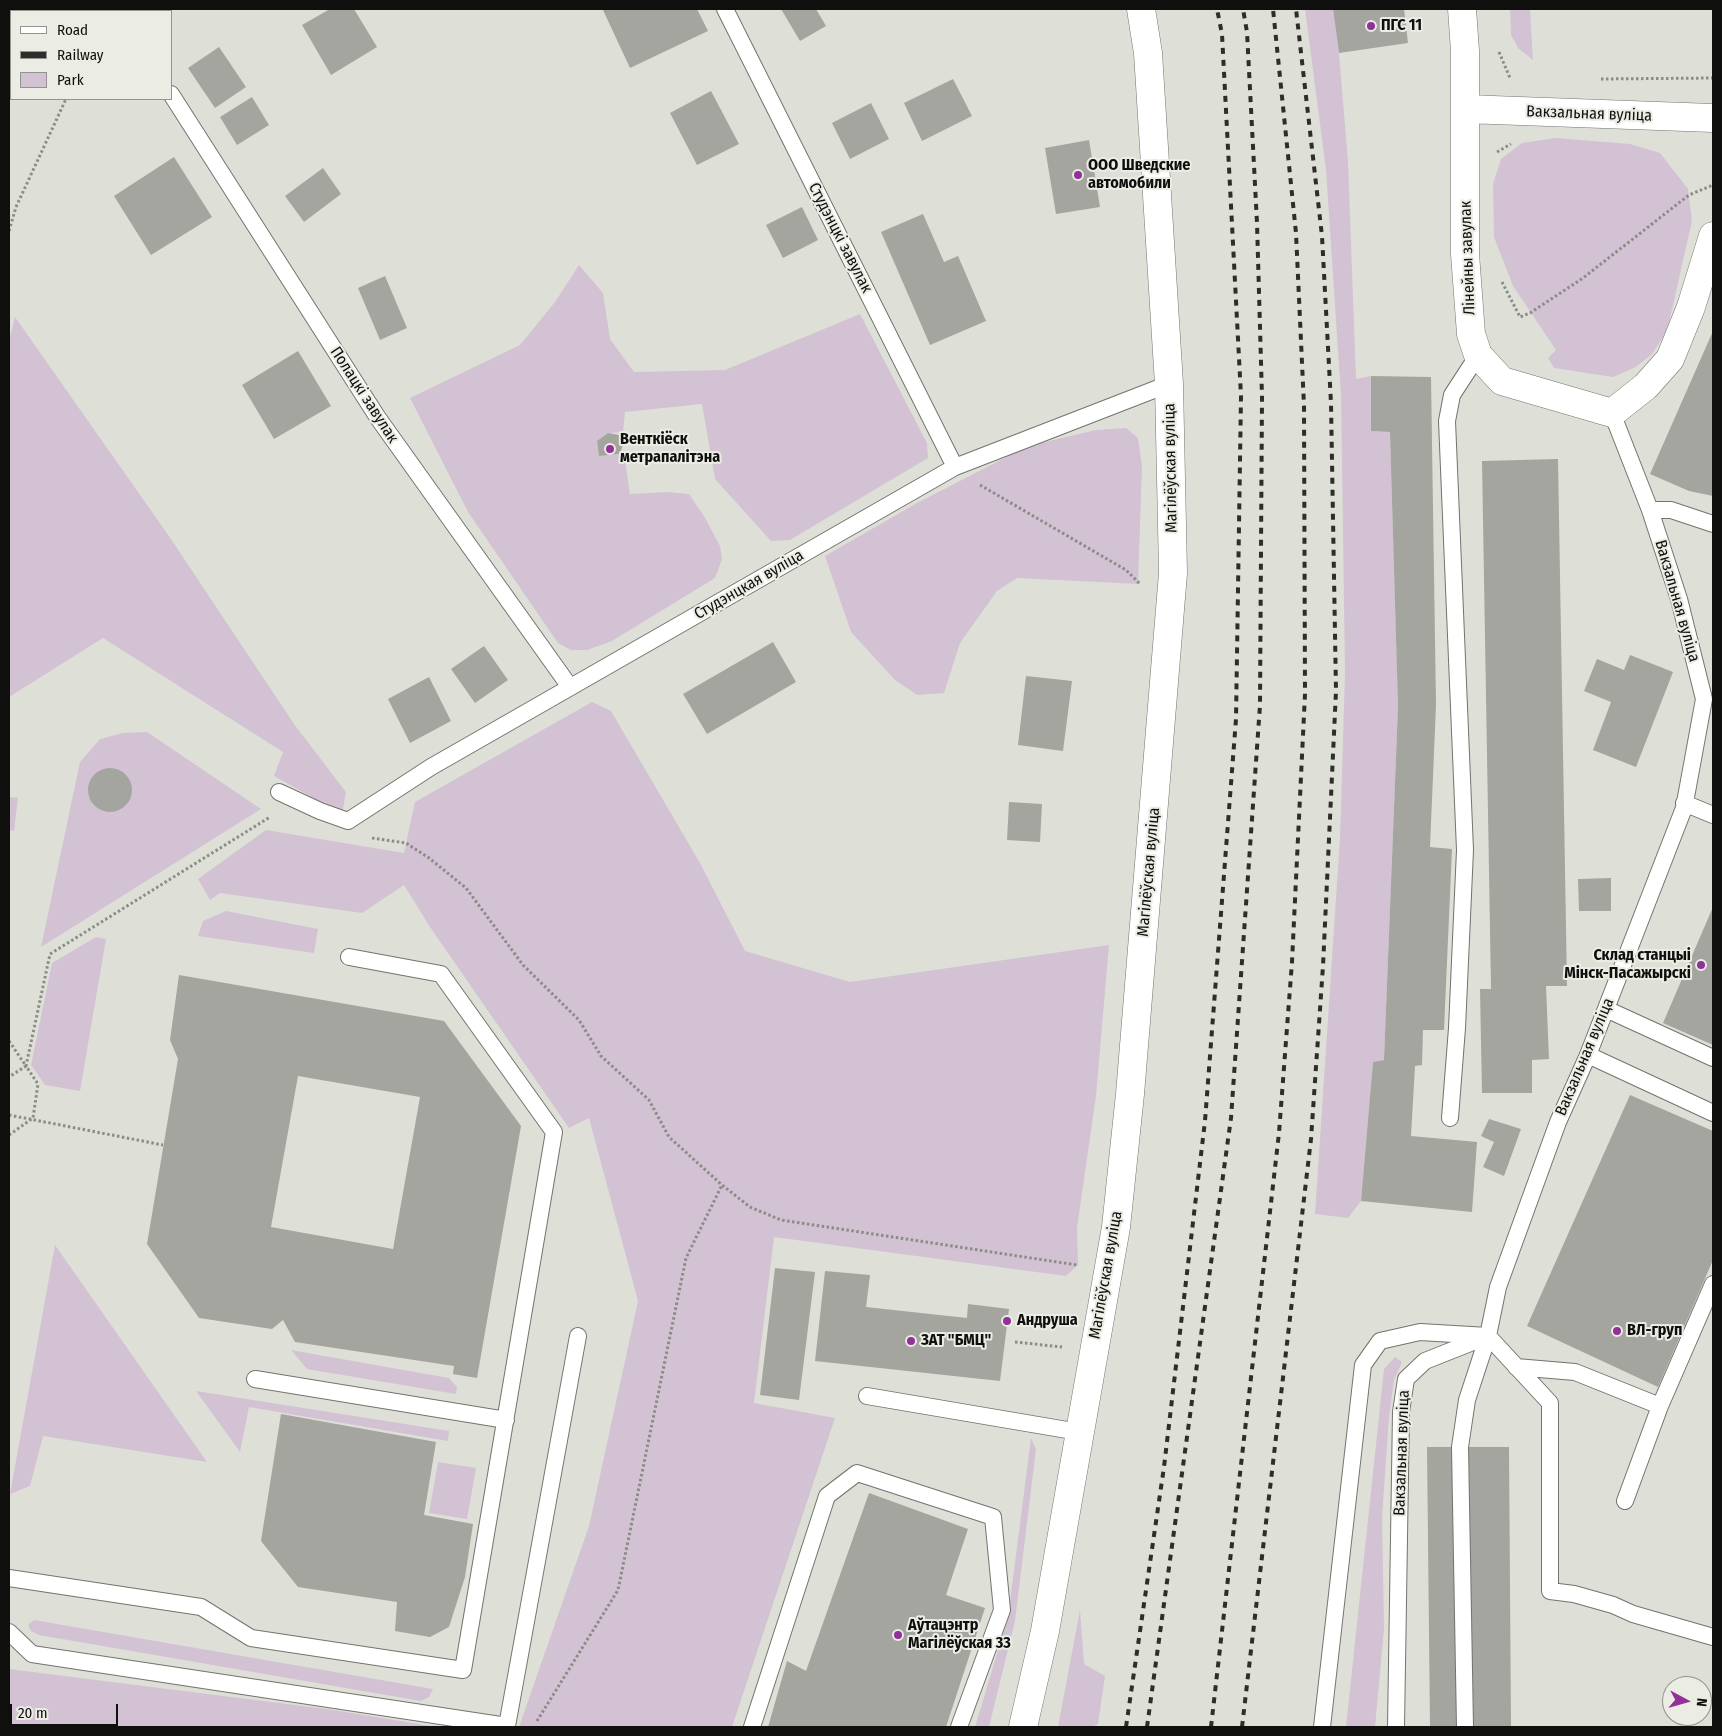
<!DOCTYPE html>
<html>
<head>
<meta charset="utf-8">
<style>
  body { margin:0 }
  #map { position:relative; width:1722px; height:1736px; overflow:hidden; background:#dee0d8; font-family:"Fira Sans Condensed",sans-serif }
  canvas { display:block }
  .frame { position:absolute; inset:0; border:10px solid #0f0f0d; pointer-events:none }
  .legend { position:absolute; left:10px; top:10px; width:162px; height:90px; box-sizing:border-box; background:#ebede5; border:1px solid #93948f; margin:0; padding:6px 9px; list-style:none; font-size:15px; color:#0f0f0d }
  .legend li { display:flex; align-items:center; gap:10px; height:25px }
  .legend b { width:25px; border:1px solid #93948f }
  .north { position:absolute; left:1662px; top:1676px; width:50px; height:50px; box-sizing:border-box; background:#ebede5; border:1px solid #93948f; border-radius:50%; rotate:96deg; font-size:14px; font-weight:700; line-height:20px; text-align:center; color:#0f0f0d }
  .north::after { content:''; display:block; margin:auto; width:18px; height:22px; background:#923199; clip-path:polygon(50% 0,100% 100%,50% 72%,0 100%) }
  .scale { position:absolute; left:10px; top:1704px; width:108px; height:22px; box-sizing:border-box; border:2px solid #0f0f0d; border-top:0; padding-left:6px; font-size:15px; line-height:18px; white-space:nowrap; color:#0f0f0d; -webkit-text-stroke:4px #ebede5; paint-order:stroke }
</style>
</head>
<body>
<div id="map">
<canvas width="1722" height="1736"></canvas>
<div class="frame"></div>
<ul class="legend">
<li><b style="height:6px;background:#fff"></b>Road</li>
<li><b style="height:6px;background:#2d2d2a"></b>Railway</li>
<li><b style="height:14px;background:#d2c2d3"></b>Park</li>
</ul>
<div class="north">N</div>
<div class="scale">20 m</div>
</div>
<script>
const ctx = document.querySelector('canvas').getContext('2d');
ctx.lineJoin = 'round';
function fill(path, color) { ctx.fillStyle = color; ctx.fill(path, 'evenodd'); }
const poly = rows => new Path2D(rows.map(r => 'M' + r).join(''));
function strokePath(path, color, width, dash) { ctx.strokeStyle = color; ctx.lineWidth = width; ctx.lineCap = dash ? 'butt' : 'round'; ctx.setLineDash(dash || []); ctx.stroke(path); }
function write(font, color, halo, rows, align = 'center') {
  ctx.font = font + ' "Fira Sans Condensed",sans-serif'; ctx.lineWidth = 4; ctx.setLineDash([]); ctx.textBaseline = 'middle'; ctx.strokeStyle = halo; ctx.fillStyle = color; for (const [text, x, y, turn = 0] of rows) {
    ctx.save(); ctx.translate(x, y); ctx.rotate((+turn || 0) * Math.PI / 180); ctx.textAlign = isNaN(turn) ? turn : align; if (halo) ctx.strokeText(text, 0, 0); ctx.fillText(text, 0, 0); ctx.restore();
  }
}
fill(poly([
  [1305,9,1333,9,1339,53,1348,162,1356,379,1371,376,1371,431,1390,432,1398,707,1384,1060,1373,1062,1361,1201,1348,1218,1315,1214,1340,838,1345,672,1341,396,1326,170],
  [1510,9,1530,9,1533,60,1518,48,1511,35],
  [1556,138,1630,144,1660,153,1688,189,1692,221,1667,331,1652,354,1636,367,1613,377,1554,368,1548,358,1556,350,1513,286,1494,237,1493,184,1501,159,1522,143],
  [579,265,603,293,610,339,634,372,725,370,860,314,927,443,928,458,790,540,771,541,715,479,702,404,625,412,623,432,608,433,597,441,599,456,624,454,630,494,667,492,689,494,704,516,720,546,722,559,715,578,612,641,587,650,571,650,558,643,468,512,410,398,520,345,555,302],
  [15,317,171,539,294,724,346,792,342,814,274,776,283,752,103,638,9,697,9,342],
  [1126,428,1138,438,1142,466,1138,584,1017,578,997,591,960,643,944,693,917,695,895,680,851,632,825,556,917,503,1028,446,1096,430],
  [592,702,611,711,700,863,745,951,850,982,1109,945,1096,1096,1077,1228,1078,1265,1066,1276,774,1237,754,1403,835,1418,732,1727,519,1727,589,1526,638,1301,589,1118,569,1128,430,927,404,885,362,913,220,893,210,900,198,879,266,830,404,853,415,802],
  [147,732,261,809,41,947,80,762,100,739,123,733],
  [9,797,18,798,14,831,9,830],
  [226,911,318,929,314,953,198,936,203,921],
  [96,937,106,939,80,1091,45,1085,31,1065,52,963],
  [55,1245,207,1462,43,1436,30,1486,10,1494],
  [291,1350,449,1378,457,1387,456,1394,307,1369],
  [1395,1357,1402,1362,1394,1380,1389,1417,1382,1517,1384,1629,1375,1727,1346,1727,1384,1369],
  [196,1391,449,1431,448,1441,249,1407,240,1452],
  [1031,1438,1036,1449,1015,1621,989,1727,975,1727,1008,1617],
  [438,1462,476,1468,467,1519,429,1513],
  [1080,1610,1084,1664,1105,1676,1098,1724,1092,1727,1058,1727],
  [34,1620,433,1689,429,1697,421,1701,39,1635,31,1631,28,1625],
  [9,1669,327,1709,437,1727,9,1727]
]), '#d2c2d3');
fill(poly([
  [330,9,354,9,377,47,331,75,302,25],
  [606,9,697,9,708,31,630,68,603,10],
  [781,9,816,9,826,26,800,41],
  [1333,9,1404,9,1408,43,1339,53],
  [219,47,246,87,215,108,188,68],
  [953,79,972,116,922,141,904,103],
  [711,91,739,144,697,165,670,113],
  [252,97,269,125,237,145,220,117],
  [871,103,889,139,850,159,832,123],
  [1089,140,1100,207,1056,214,1045,148],
  [174,157,212,217,151,255,114,196],
  [323,168,341,194,304,222,285,196],
  [802,207,818,240,783,258,766,225],
  [923,214,944,262,958,256,986,321,930,345,881,232],
  [385,276,407,328,380,340,358,288],
  [1713,331,1713,496,1689,491,1650,474],
  [298,351,331,406,274,439,242,385],
  [1371,376,1431,377,1436,705,1430,847,1452,849,1444,1030,1423,1030,1422,1065,1415,1066,1411,1136,1477,1142,1472,1212,1361,1201,1373,1062,1384,1060,1398,707,1390,432,1371,431],
  [608,433,619,435,623,444,620,454,599,456,597,441],
  [1558,459,1567,986,1546,986,1549,1059,1532,1060,1532,1093,1482,1093,1480,989,1491,989,1482,461],
  [773,642,796,682,707,734,683,694],
  [484,646,508,680,475,703,451,669],
  [1630,655,1673,672,1636,767,1593,750,1611,702,1584,691,1597,659,1624,670],
  [1026,676,1072,681,1063,751,1018,745],
  [429,677,451,721,410,743,388,699],
  '88 790a22 22 0 1 1 44 0a22 22 0 1 1-44 0Z',
  [1009,802,1042,804,1040,842,1007,840],
  [1611,878,1611,911,1579,911,1578,879],
  [1713,907,1713,1045,1663,1023],
  [179,975,444,1021,521,1126,477,1378,453,1374,454,1366,295,1342,283,1320,272,1329,199,1318,147,1244,178,1059,170,1040],
  [298,1076,420,1097,393,1249,271,1227],
  [1630,1095,1713,1131,1713,1260,1658,1387,1527,1326],
  [1489,1119,1521,1129,1504,1176,1483,1167,1494,1142,1481,1136],
  [775,1268,815,1272,799,1400,760,1395],
  [825,1271,870,1275,866,1307,967,1318,968,1304,1009,1309,1000,1381,815,1361],
  [281,1414,436,1442,424,1515,473,1524,465,1577,449,1627,430,1637,395,1631,397,1602,298,1587,261,1541],
  [1427,1447,1509,1447,1511,1727,1430,1727],
  [869,1493,968,1529,946,1595,985,1608,946,1727,768,1727,787,1661,806,1671]
]), '#a3a59e');
const lane = poly([
  [725,9,955,467],
  [171,94,378,418,570,687],
  [1650,510,1671,510,1713,524],
  [279,792,320,811,348,821,431,767,955,467,1169,384],
  [1684,803,1713,815],
  [1606,1009,1713,1058],
  [1588,1055,1713,1113],
  [1450,1118,1457,1028,1465,850,1447,421,1452,395,1478,355],
  [1516,1367,1575,1372,1660,1406],
  [255,1379,506,1420],
  [867,1396,1079,1432],
  [1625,1501,1660,1406,1713,1284],
  [9,1578,201,1607,251,1638,463,1670,554,1132,441,974,349,957],
  [9,1632,32,1654,507,1726,578,1336],
  [752,1727,827,1496,857,1473,993,1517,1002,1610,959,1727],
  [1322,1727,1363,1365,1380,1341,1420,1332,1488,1336,1550,1403,1550,1591,1574,1594,1613,1605,1633,1614,1713,1637],
  [1396,1727,1401,1412,1406,1379,1425,1361,1488,1336,1498,1287,1558,1122,1588,1055,1684,808,1704,699,1679,599,1650,510,1612,413],
  [1465,1727,1460,1447,1467,1400,1488,1336]
]);
const street = poly([
  [1462,9,1465,51,1465,254,1471,334,1478,355,1502,381,1612,413,1646,386,1670,359,1691,307,1713,236],
  [1465,109,1713,118],
  [1023,1727,1045,1631,1116,1227,1130,1094,1173,573,1169,384,1148,53,1141,9]
]);
const primary = poly([
  [35,11,37,9],
  [9,72,11,66]
]);
strokePath(lane, '#72746d', 18);
strokePath(street, '#72746d', 29);
strokePath(primary, '#72746d', 29);
strokePath(poly([
  [106,11,107,9],
  [1499,52,1510,78],
  [1601,79,1713,78],
  [1497,152,1511,144],
  [9,231,16,207,66,99],
  [1502,282,1520,317,1530,313,1583,278,1689,195,1713,185],
  [980,485,1126,570,1140,584],
  [372,838,406,843,429,858,466,888,523,965,579,1020,601,1056,649,1100,669,1137,722,1185,750,1207,781,1220,1077,1265],
  [9,1041,26,1066,9,1077],
  [9,1115,163,1145],
  [9,1135,33,1118,38,1084,26,1066,50,954,270,817],
  [1015,1342,1062,1347],
  [537,1721,618,1590,686,1258,722,1185]
]), '#8b8c86', 3, [2.5, 2.5]);
strokePath(lane, '#fff', 16);
strokePath(street, '#fff', 28);
strokePath(primary, '#fff', 28);
strokePath(poly([
  [1126,1727,1164,1467,1205,1121,1236,719,1241,396,1222,34,1217,9],
  [1147,1727,1231,1118,1260,705,1262,397,1257,223,1247,32,1243,9],
  [1211,1727,1279,1133,1292,962,1305,694,1304,406,1296,233,1273,9],
  [1242,1727,1311,1139,1323,966,1336,691,1331,403,1322,236,1296,9]
]), '#2d2d2a', 4, [6, 6]);
for (const [x, y, r, color] of [
  [1371,26,5,"#923199"],
  [1078,175,5,"#923199"],
  [610,449,5,"#923199"],
  [1701,965,5,"#923199"],
  [1007,1321,5,"#923199"],
  [1617,1331,5,"#923199"],
  [911,1341,5,"#923199"],
  [898,1635,5,"#923199"]
]) { const dot = new Path2D(); dot.arc(x, y, r, 0, 2 * Math.PI); ctx.fillStyle = color; ctx.fill(dot); strokePath(dot, '#ebede5', 2); }
write('bold 16px', '#0f0f0d', '#ebede5', [
  ["ПГС 11",1381,26],
  ["ООО Шведские",1088,166],
  ["автомобили",1088,184],
  ["Венткіёск",620,440],
  ["метрапалітэна",620,458],
  ["Склад станцыі",1691,956,"right"],
  ["Мінск-Пасажырскі",1691,974,"right"],
  ["Андруша",1017,1321],
  ["ВЛ-груп",1627,1331],
  ["ЗАТ \"БМЦ\"",921,1341],
  ["Аўтацэнтр",908,1626],
  ["Магілёўская 33",908,1644]
], 'left');
write('16px', '#0f0f0d', '#ebede5', [
  ["Вакзальная вуліца",1589,114,2],
  ["Студэнцкі завулак",840,238,63],
  ["Лінейны завулак",1468,258,-92],
  ["Полацкі завулак",364,395,57],
  ["Магілёўская вуліца",1171,468,-91],
  ["Студэнцкая вуліца",749,585,-30],
  ["Вакзальная вуліца",1677,601,74],
  ["Магілёўская вуліца",1149,872,-85],
  ["Вакзальная вуліца",1585,1057,-67],
  ["Магілёўская вуліца",1106,1275,-80],
  ["Вакзальная вуліца",1402,1453,-88]
]);
</script>
</body>
</html>
